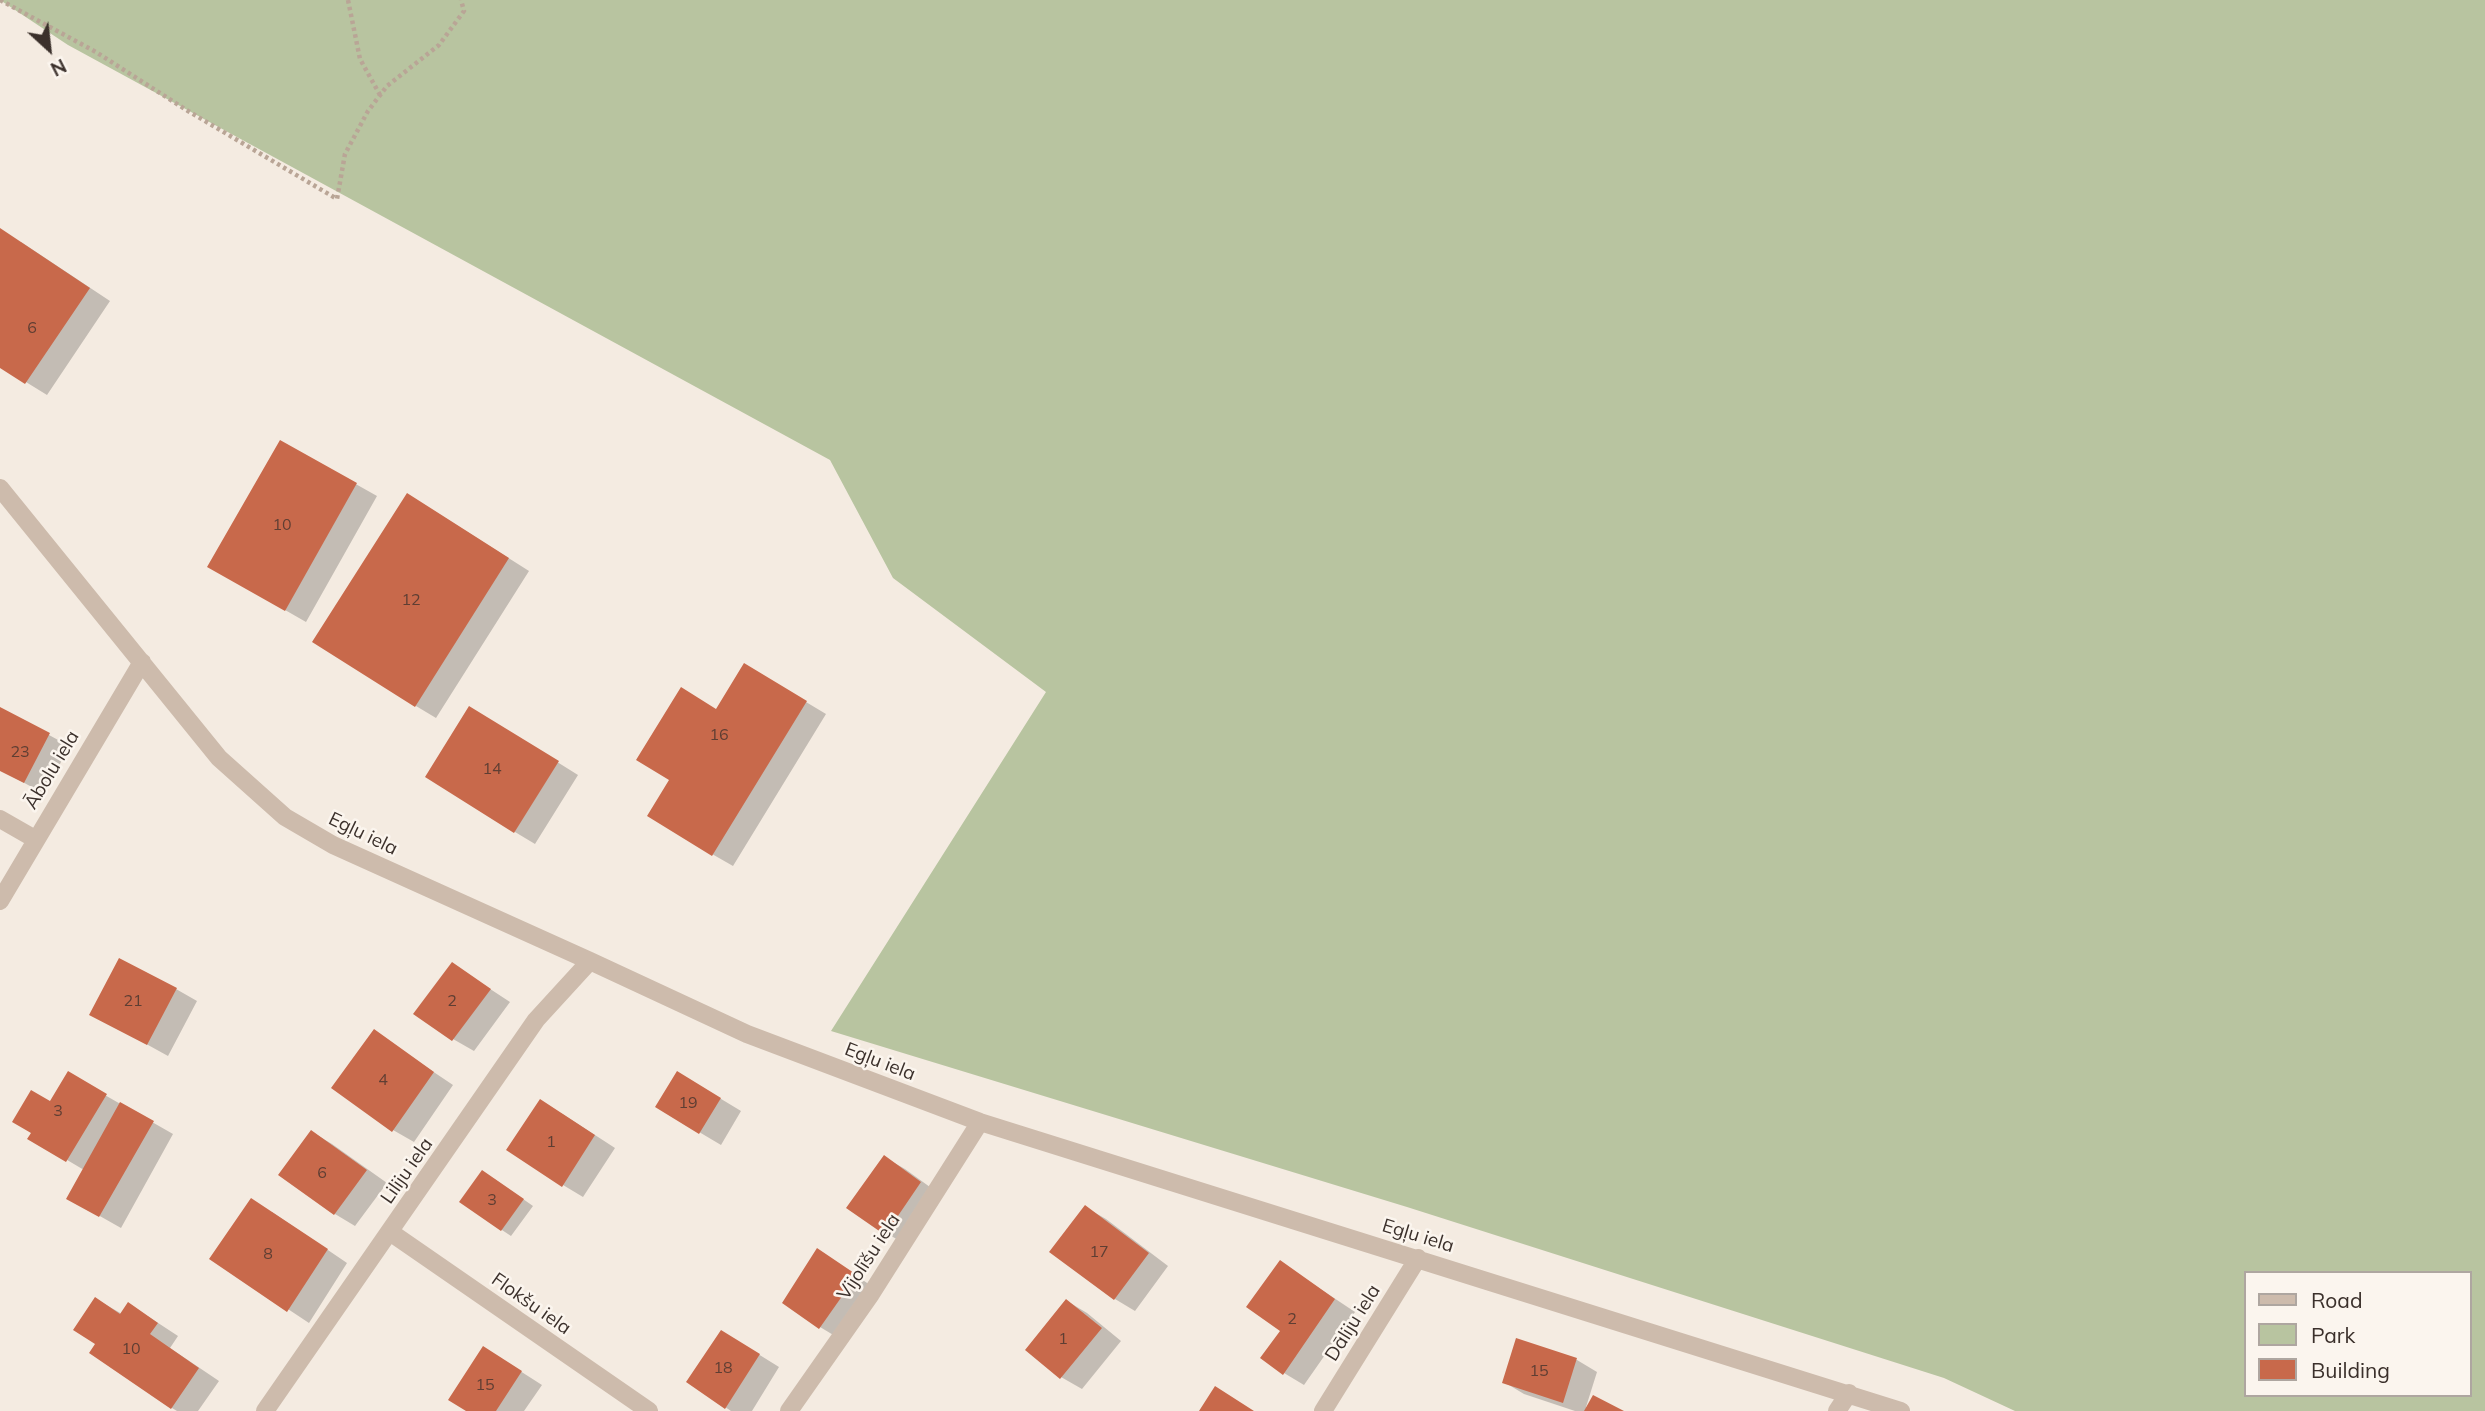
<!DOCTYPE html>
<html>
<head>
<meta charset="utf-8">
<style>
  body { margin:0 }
  #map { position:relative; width:2485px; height:1411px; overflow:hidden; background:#f4ebe1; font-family:Mulish,sans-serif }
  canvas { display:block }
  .legend { position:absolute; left:2244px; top:1271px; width:228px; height:126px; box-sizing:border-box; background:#fbf5ee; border:2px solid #aea6a0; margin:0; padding:9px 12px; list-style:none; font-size:21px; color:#3b302b }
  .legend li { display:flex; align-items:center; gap:14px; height:35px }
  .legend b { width:35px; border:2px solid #aea6a0 }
  .north { position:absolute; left:14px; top:14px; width:70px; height:70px; -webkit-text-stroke:5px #fbf5ee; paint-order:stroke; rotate:153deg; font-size:19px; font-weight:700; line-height:28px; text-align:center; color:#3b302b }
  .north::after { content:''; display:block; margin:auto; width:24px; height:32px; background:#3b302b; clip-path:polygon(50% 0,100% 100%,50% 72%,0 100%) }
</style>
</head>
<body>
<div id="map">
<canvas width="2485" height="1411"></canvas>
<ul class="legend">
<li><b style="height:9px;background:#cdbbac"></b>Road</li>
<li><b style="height:19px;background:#b8c4a0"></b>Park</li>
<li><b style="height:19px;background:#c8694b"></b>Building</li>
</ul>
<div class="north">N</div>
</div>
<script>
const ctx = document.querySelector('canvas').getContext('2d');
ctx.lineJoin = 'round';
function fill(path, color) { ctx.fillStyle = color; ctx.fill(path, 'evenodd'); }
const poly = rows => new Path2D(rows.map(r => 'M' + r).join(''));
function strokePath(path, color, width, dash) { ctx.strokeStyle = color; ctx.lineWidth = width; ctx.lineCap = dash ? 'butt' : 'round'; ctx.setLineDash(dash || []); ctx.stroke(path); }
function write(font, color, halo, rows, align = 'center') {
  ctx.font = font + ' Mulish,sans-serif'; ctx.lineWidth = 5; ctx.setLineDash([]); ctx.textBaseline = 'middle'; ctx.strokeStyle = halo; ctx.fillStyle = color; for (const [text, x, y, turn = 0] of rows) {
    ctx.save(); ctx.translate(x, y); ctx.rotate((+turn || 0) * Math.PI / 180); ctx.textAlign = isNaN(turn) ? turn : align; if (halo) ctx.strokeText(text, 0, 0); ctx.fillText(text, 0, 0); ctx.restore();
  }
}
fill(poly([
  [0,0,2485,0,2485,1411,2015,1411,1944,1378,1407,1207,831,1031,1046,692,893,578,830,460,68,45],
  [2245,1273,2469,1273,2469,1395,2245,1395]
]), '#b8c4a0');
fill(poly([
  [21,242,110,301,47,395,0,366],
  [281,442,377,496,306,622,210,567],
  [428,507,529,571,436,718,416,706],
  [766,678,826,714,733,866,712,854,671,780,717,711],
  [0,708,69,746,45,794,0,770],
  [490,720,578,775,535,844,515,832],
  [452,964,510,1002,474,1051,453,1039],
  [176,989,197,1001,168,1056,110,1024],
  [374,1032,453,1085,414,1142,393,1130],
  [68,1074,173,1134,121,1228,68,1198,84,1170,30,1138],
  [698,1085,741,1111,721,1145,657,1107],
  [561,1113,615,1148,583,1197,563,1185],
  [312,1132,332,1144,387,1183,355,1226,335,1214],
  [884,1157,905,1169,941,1195,907,1245,886,1233],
  [493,1178,533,1206,511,1236,502,1230],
  [1085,1207,1106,1219,1168,1266,1135,1311,1115,1299],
  [272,1212,347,1263,309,1323,211,1258],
  [818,1250,876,1289,840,1339,820,1327],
  [1280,1262,1355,1312,1304,1385,1284,1373],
  [96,1299,122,1314,128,1305,149,1317,178,1336,170,1348,219,1381,198,1411,177,1411,172,1408,97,1344],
  [1067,1301,1087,1313,1121,1341,1082,1389,1061,1377],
  [1517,1340,1577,1360,1597,1372,1586,1407,1621,1411,1575,1411,1524,1394,1504,1382],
  [742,1344,779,1367,752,1411,731,1411,688,1382],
  [484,1348,542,1385,524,1411,469,1411]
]), '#0003');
fill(poly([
  [0,228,90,288,25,384,0,368],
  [280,440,357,483,285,611,207,567],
  [407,493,509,558,415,707,312,642],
  [744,663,807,701,712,856,647,816,669,780,636,760,681,687,716,709],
  [469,706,559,761,514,833,425,777],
  [0,707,50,733,24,783,0,771],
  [119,958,177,988,147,1045,89,1015],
  [452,962,491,989,452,1041,413,1014],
  [374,1029,434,1072,392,1132,331,1088],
  [68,1071,107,1094,66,1162,27,1139,31,1133,12,1122,31,1090,50,1101],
  [677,1071,721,1098,699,1134,655,1107],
  [540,1099,595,1135,562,1187,506,1150],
  [120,1102,154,1121,99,1217,66,1199],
  [311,1130,367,1170,334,1215,278,1175],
  [884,1155,921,1182,885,1235,846,1208],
  [482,1170,524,1199,501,1231,459,1202],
  [251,1198,328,1249,287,1312,209,1259],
  [1085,1205,1149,1253,1114,1300,1049,1252],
  [817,1248,857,1275,819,1329,782,1303],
  [1280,1260,1335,1299,1283,1375,1260,1358,1280,1331,1246,1307],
  [95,1297,120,1314,128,1302,158,1323,150,1334,199,1368,171,1409,89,1353,95,1344,73,1330],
  [1066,1299,1102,1328,1060,1379,1025,1350],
  [721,1330,760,1354,725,1409,686,1382],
  [1516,1338,1577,1358,1563,1403,1502,1383],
  [483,1346,522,1371,496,1411,466,1411,448,1400],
  [1215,1386,1254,1411,1199,1411],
  [1593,1395,1624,1411,1584,1411]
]), '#c8694b');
strokePath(poly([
  [0,0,96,52,188,111,337,199,345,154,368,111,387,86,439,45,464,11,461,0],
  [348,0,360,59,380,95]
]), '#b9a596', 4.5, [3.5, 3.5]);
strokePath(poly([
  [0,488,219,758,285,817,333,845,590,961,747,1034,980,1122,1901,1411],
  [0,819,35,839],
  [0,901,142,662],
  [390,1232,649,1411],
  [265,1411,536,1020,590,961],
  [789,1411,871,1294,980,1122],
  [1323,1411,1418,1258],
  [1837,1411,1849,1393]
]), '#cdbbac', 18);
write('16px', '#5e3e33', null, [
  ["6",32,328],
  ["10",282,525],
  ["12",411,600],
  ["16",719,735],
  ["23",20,752],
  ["14",492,769],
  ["21",133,1001],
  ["2",452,1001],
  ["4",383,1080],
  ["19",688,1103],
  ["3",58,1111],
  ["1",551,1142],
  ["6",322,1173],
  ["3",492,1200],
  ["17",1099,1252],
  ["8",268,1254],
  ["2",1292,1319],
  ["1",1063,1339],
  ["10",131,1349],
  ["18",723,1368],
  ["15",1539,1371],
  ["15",485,1385]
]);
write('19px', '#3b302b', '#fbf5ee', [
  ["Ābolu iela",52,770,-59],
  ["Egļu iela",363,834,26],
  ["Egļu iela",880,1062,21],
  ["Liliju iela",407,1171,-55],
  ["Egļu iela",1418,1236,17],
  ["Vijolīšu iela",869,1257,-57],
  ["Flokšu iela",531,1304,35],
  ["Dāliju iela",1353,1323,-58]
]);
</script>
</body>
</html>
